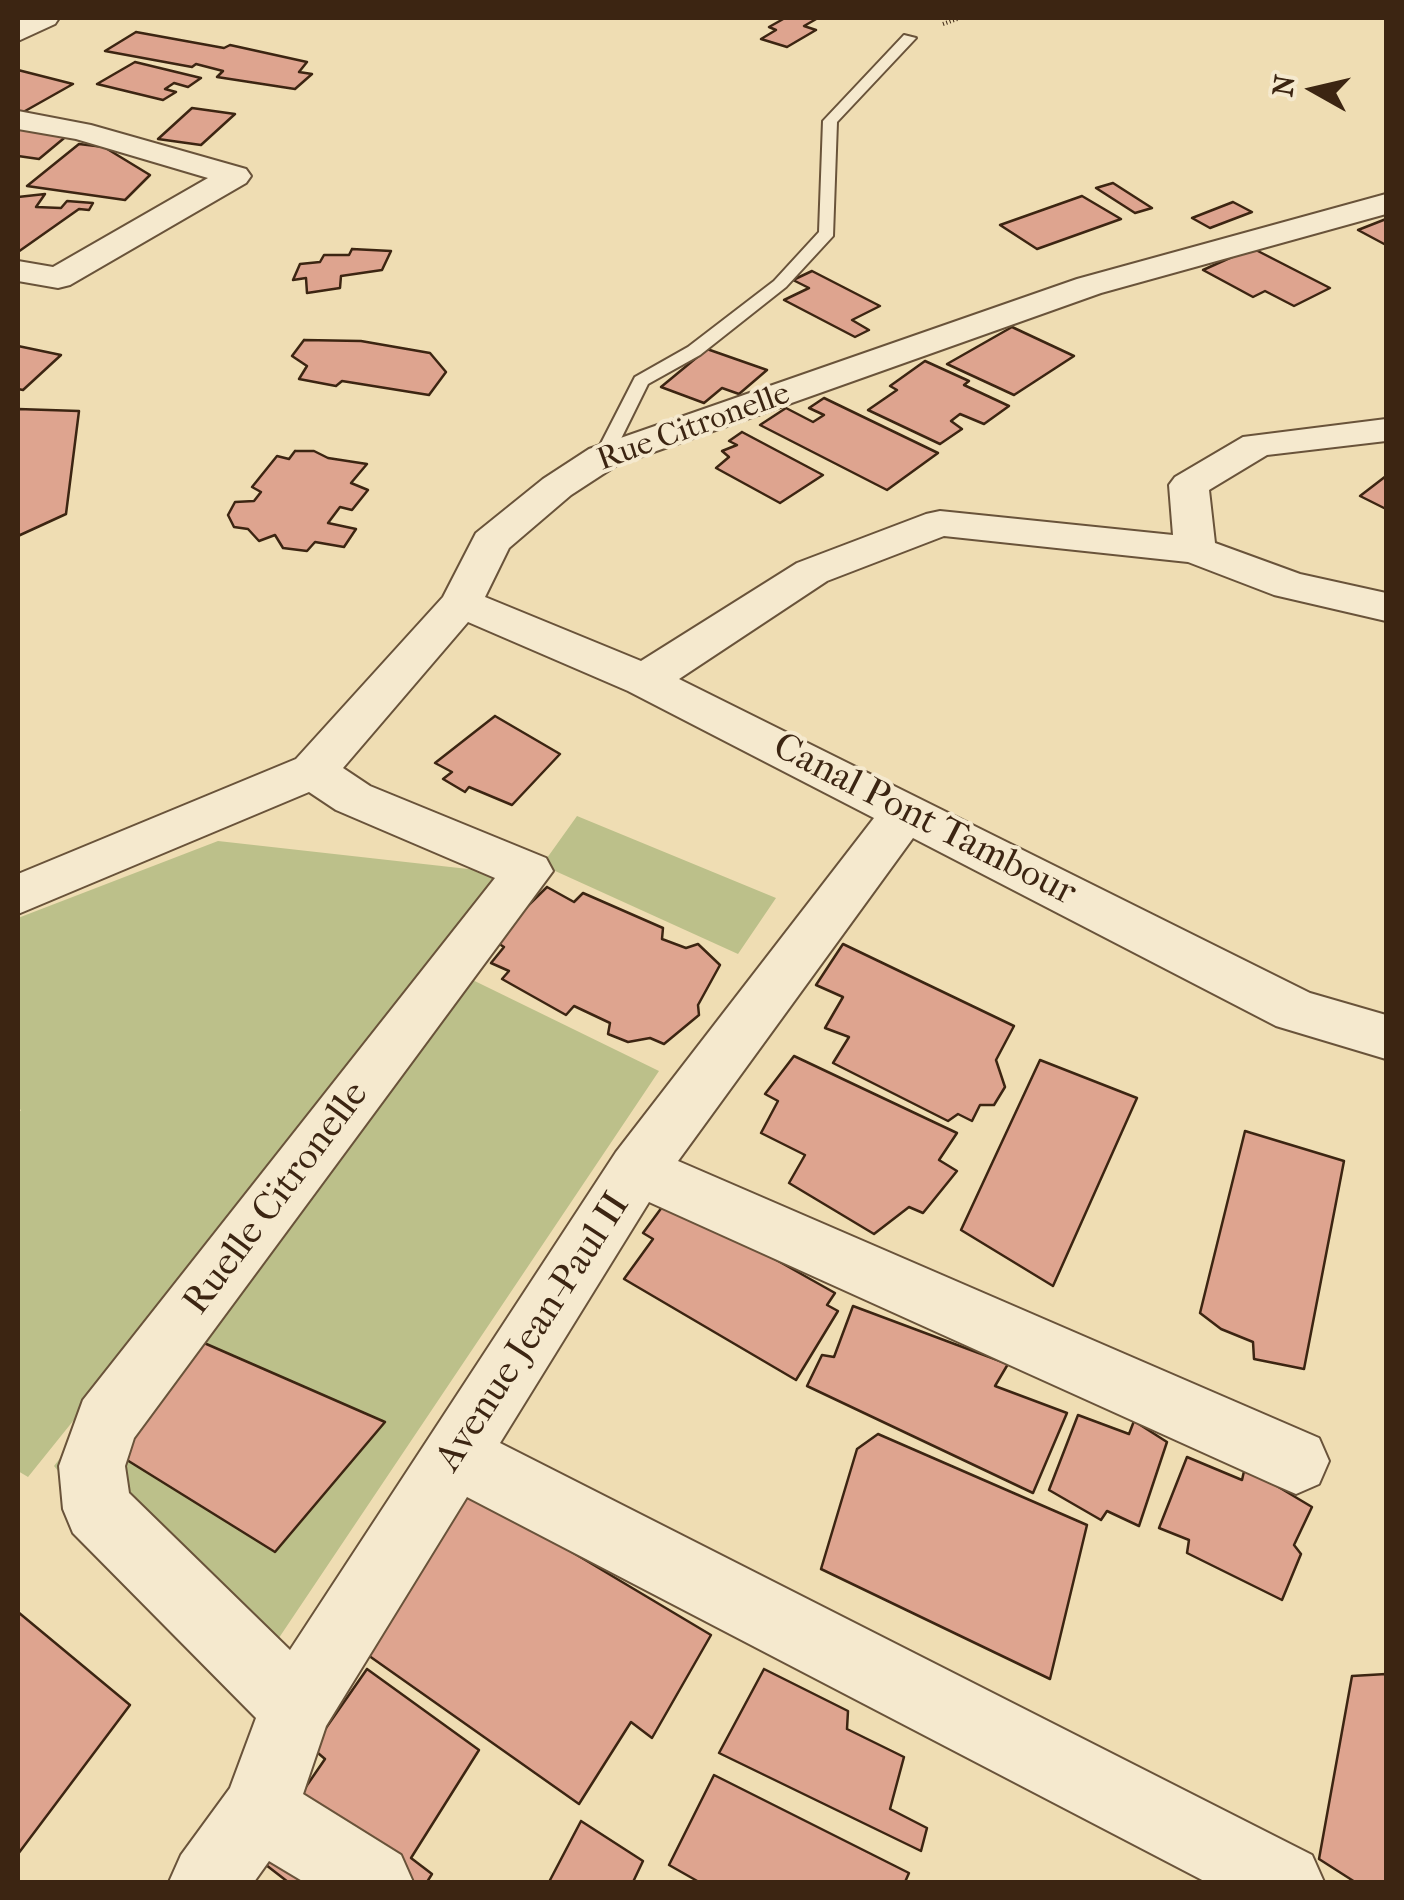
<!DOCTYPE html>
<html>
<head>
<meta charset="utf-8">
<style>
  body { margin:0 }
  #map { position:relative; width:1404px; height:1900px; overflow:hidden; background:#efddb3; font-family:"IM FELL French Canon",serif }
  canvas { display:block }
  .frame { position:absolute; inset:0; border:20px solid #3c2512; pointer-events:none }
  .north { position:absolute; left:1264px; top:40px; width:100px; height:100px; -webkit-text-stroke:8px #f5e9ce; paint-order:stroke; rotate:278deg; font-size:28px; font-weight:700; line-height:40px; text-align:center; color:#3c2512 }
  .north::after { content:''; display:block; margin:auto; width:35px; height:45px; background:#3c2512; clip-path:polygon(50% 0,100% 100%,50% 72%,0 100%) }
</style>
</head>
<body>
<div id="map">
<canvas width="1404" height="1900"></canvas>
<div class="frame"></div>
<div class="north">N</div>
</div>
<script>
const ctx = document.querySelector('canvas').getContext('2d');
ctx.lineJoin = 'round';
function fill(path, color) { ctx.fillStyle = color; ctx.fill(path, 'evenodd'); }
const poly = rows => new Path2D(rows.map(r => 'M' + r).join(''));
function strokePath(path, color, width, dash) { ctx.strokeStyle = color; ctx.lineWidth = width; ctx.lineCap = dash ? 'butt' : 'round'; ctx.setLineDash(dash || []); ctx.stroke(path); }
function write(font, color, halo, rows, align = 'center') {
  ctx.font = font + ' "IM FELL French Canon",serif'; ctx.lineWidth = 8; ctx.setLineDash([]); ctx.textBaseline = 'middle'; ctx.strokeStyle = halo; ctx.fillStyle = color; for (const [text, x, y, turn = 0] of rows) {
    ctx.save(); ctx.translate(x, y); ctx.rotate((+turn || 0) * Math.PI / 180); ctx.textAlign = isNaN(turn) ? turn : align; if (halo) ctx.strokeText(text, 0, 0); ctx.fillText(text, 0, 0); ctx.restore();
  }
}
fill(poly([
  [577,816,776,898,738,954,542,865],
  [218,841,513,874,28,1477,18,1471,18,1114,21,1110,18,1108,18,918],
  [444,966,659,1071,242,1693,54,1466]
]), '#bcc08a');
const building = poly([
  [785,18,818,18,804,26,816,30,787,47,761,39,776,30,769,27,785,18],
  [136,32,224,48,230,45,307,62,299,72,312,74,295,89,217,77,223,71,196,64,192,67,105,51,136,32],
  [135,62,201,78,188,87,174,83,165,89,176,92,163,100,97,84,135,62],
  [18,70,73,84,18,115,18,70],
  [192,108,235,114,201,145,158,139,192,108],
  [18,129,69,134,39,159,18,156,18,129],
  [79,144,104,147,150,175,125,200,27,186,79,144],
  [1113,183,1152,208,1135,213,1096,188,1113,183],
  [45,194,36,207,61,208,67,201,93,203,89,210,79,209,18,252,18,197,45,194],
  [1082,196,1121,219,1037,249,1000,225,1082,196],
  [1233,202,1252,212,1210,228,1192,218,1233,202],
  [1386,219,1386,245,1358,230,1386,219],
  [1252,248,1330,288,1294,306,1265,291,1253,297,1203,270,1252,248],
  [352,249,391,251,382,270,341,276,340,288,307,293,306,278,293,280,300,264,320,262,324,255,349,255,352,249],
  [812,271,880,306,852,320,869,330,855,337,784,300,809,288,793,280,812,271],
  [1012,327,1074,356,1014,395,947,364,1012,327],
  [304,340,361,341,430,353,446,372,429,395,342,381,336,386,299,379,307,366,292,356,304,340],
  [18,346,61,355,23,390,18,389,18,346],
  [707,349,767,370,739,394,722,388,704,403,661,387,707,349],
  [925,361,969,381,964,385,1009,406,984,424,960,414,951,421,962,429,940,444,868,410,897,390,890,386,925,361],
  [824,398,938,453,887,490,760,425,786,408,813,422,824,415,809,408,824,398],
  [18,409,79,411,66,514,18,536,18,409],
  [742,432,823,475,780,503,716,468,729,457,722,451,737,445,729,441,742,432],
  [295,451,314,451,328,458,367,464,351,483,368,490,352,510,340,507,328,523,356,529,344,547,315,542,307,551,283,548,275,535,259,541,248,529,234,527,228,515,235,502,254,501,261,492,252,487,277,456,289,459,295,451],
  [1386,476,1386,509,1360,496,1386,476],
  [495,716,560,754,512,805,469,787,465,792,443,779,452,772,435,763,495,716],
  [547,887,574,902,583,893,663,928,662,939,686,948,698,944,720,965,698,1005,699,1015,664,1044,650,1038,628,1042,608,1034,610,1023,574,1006,566,1015,502,979,509,971,491,963,504,947,493,940,547,887],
  [843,944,1014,1026,996,1060,1005,1087,994,1105,980,1105,972,1121,958,1114,948,1121,833,1063,849,1037,825,1028,843,997,816,985,843,944],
  [794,1056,957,1133,939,1160,957,1171,923,1213,909,1207,874,1234,789,1183,805,1155,761,1133,778,1101,765,1094,794,1056],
  [1040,1060,1137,1098,1053,1286,961,1230,1040,1060],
  [1245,1131,1344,1161,1304,1369,1254,1359,1253,1342,1221,1329,1200,1313,1245,1131],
  [668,1199,835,1293,827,1305,838,1311,796,1380,624,1279,653,1239,643,1233,668,1199],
  [853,1306,1008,1364,995,1386,1067,1413,1033,1493,807,1386,822,1355,834,1357,853,1306],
  [195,1339,385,1422,275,1552,106,1447,195,1339],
  [1078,1415,1129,1434,1134,1421,1167,1442,1139,1526,1107,1511,1101,1520,1049,1490,1078,1415],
  [878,1434,1087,1525,1050,1679,821,1569,857,1449,878,1434],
  [1187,1457,1242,1480,1245,1467,1312,1507,1294,1545,1301,1554,1282,1600,1187,1553,1189,1540,1159,1528,1187,1457],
  [468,1490,711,1635,652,1738,631,1722,579,1804,365,1653,468,1490],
  [18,1612,130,1705,18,1854,18,1612],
  [367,1669,479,1750,411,1858,432,1874,427,1882,288,1882,257,1858,325,1759,312,1748,367,1669],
  [764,1669,848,1711,847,1729,904,1757,890,1809,927,1828,921,1851,719,1753,764,1669],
  [1386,1674,1386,1882,1355,1882,1319,1859,1352,1676,1386,1674],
  [714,1775,909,1873,905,1882,699,1882,669,1865,714,1775],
  [581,1821,643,1861,633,1882,549,1882,581,1821]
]);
fill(building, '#dea48f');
strokePath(building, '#3c2512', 2.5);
const service = poly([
  [904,35,916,38,837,122,833,236,786,287,700,355,648,384,612,457,610,461,596,461,594,457,635,377,688,347,774,281,819,232,823,121,904,35]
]);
const minor = poly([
  [18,111,91,125,246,169,251,176,246,183,70,285,58,288,18,281,18,261,53,267,208,178,76,139,18,129,18,111],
  [1386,194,1386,214,1101,293,617,465,571,495,509,548,485,597,641,661,797,563,926,514,940,511,1173,535,1169,485,1175,477,1243,437,1386,419,1386,441,1267,455,1209,490,1215,543,1300,574,1386,593,1386,621,1274,595,1188,562,944,536,827,581,679,679,1310,993,1386,1015,1386,1059,1276,1026,913,838,678,1161,1319,1438,1329,1461,1319,1484,1296,1494,1273,1484,649,1202,500,1443,1312,1855,1324,1882,1206,1882,467,1497,326,1726,303,1794,401,1855,413,1882,304,1882,269,1861,254,1882,169,1882,181,1855,230,1788,256,1718,73,1533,63,1509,59,1466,83,1400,495,878,336,810,309,792,18,914,18,874,296,759,443,597,476,533,543,479,589,449,1077,279,1386,194],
  [468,622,628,691,874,818,616,1152,290,1650,129,1493,125,1466,134,1438,553,871,546,858,370,786,343,768,468,622]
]);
const tertiary = poly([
  [24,18,59,18,55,24,18,41,18,21,24,18]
]);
strokePath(service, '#69533a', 4);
strokePath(minor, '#69533a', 4);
strokePath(tertiary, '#69533a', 4);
strokePath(poly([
  [943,24,960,18]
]), '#3c2512', 4, [1, 2.5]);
fill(service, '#f5e9ce');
fill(minor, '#f5e9ce');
fill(tertiary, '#f5e9ce');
write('32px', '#3c2512', '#f5e9ce', [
  ["Rue Citronelle",694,428,-20]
]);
write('38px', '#3c2512', '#f5e9ce', [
  ["Canal Pont Tambour",924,821,27],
  ["Ruelle Citronelle",277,1199,-53],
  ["Avenue Jean-Paul II",534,1333,-57]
]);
</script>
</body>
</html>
